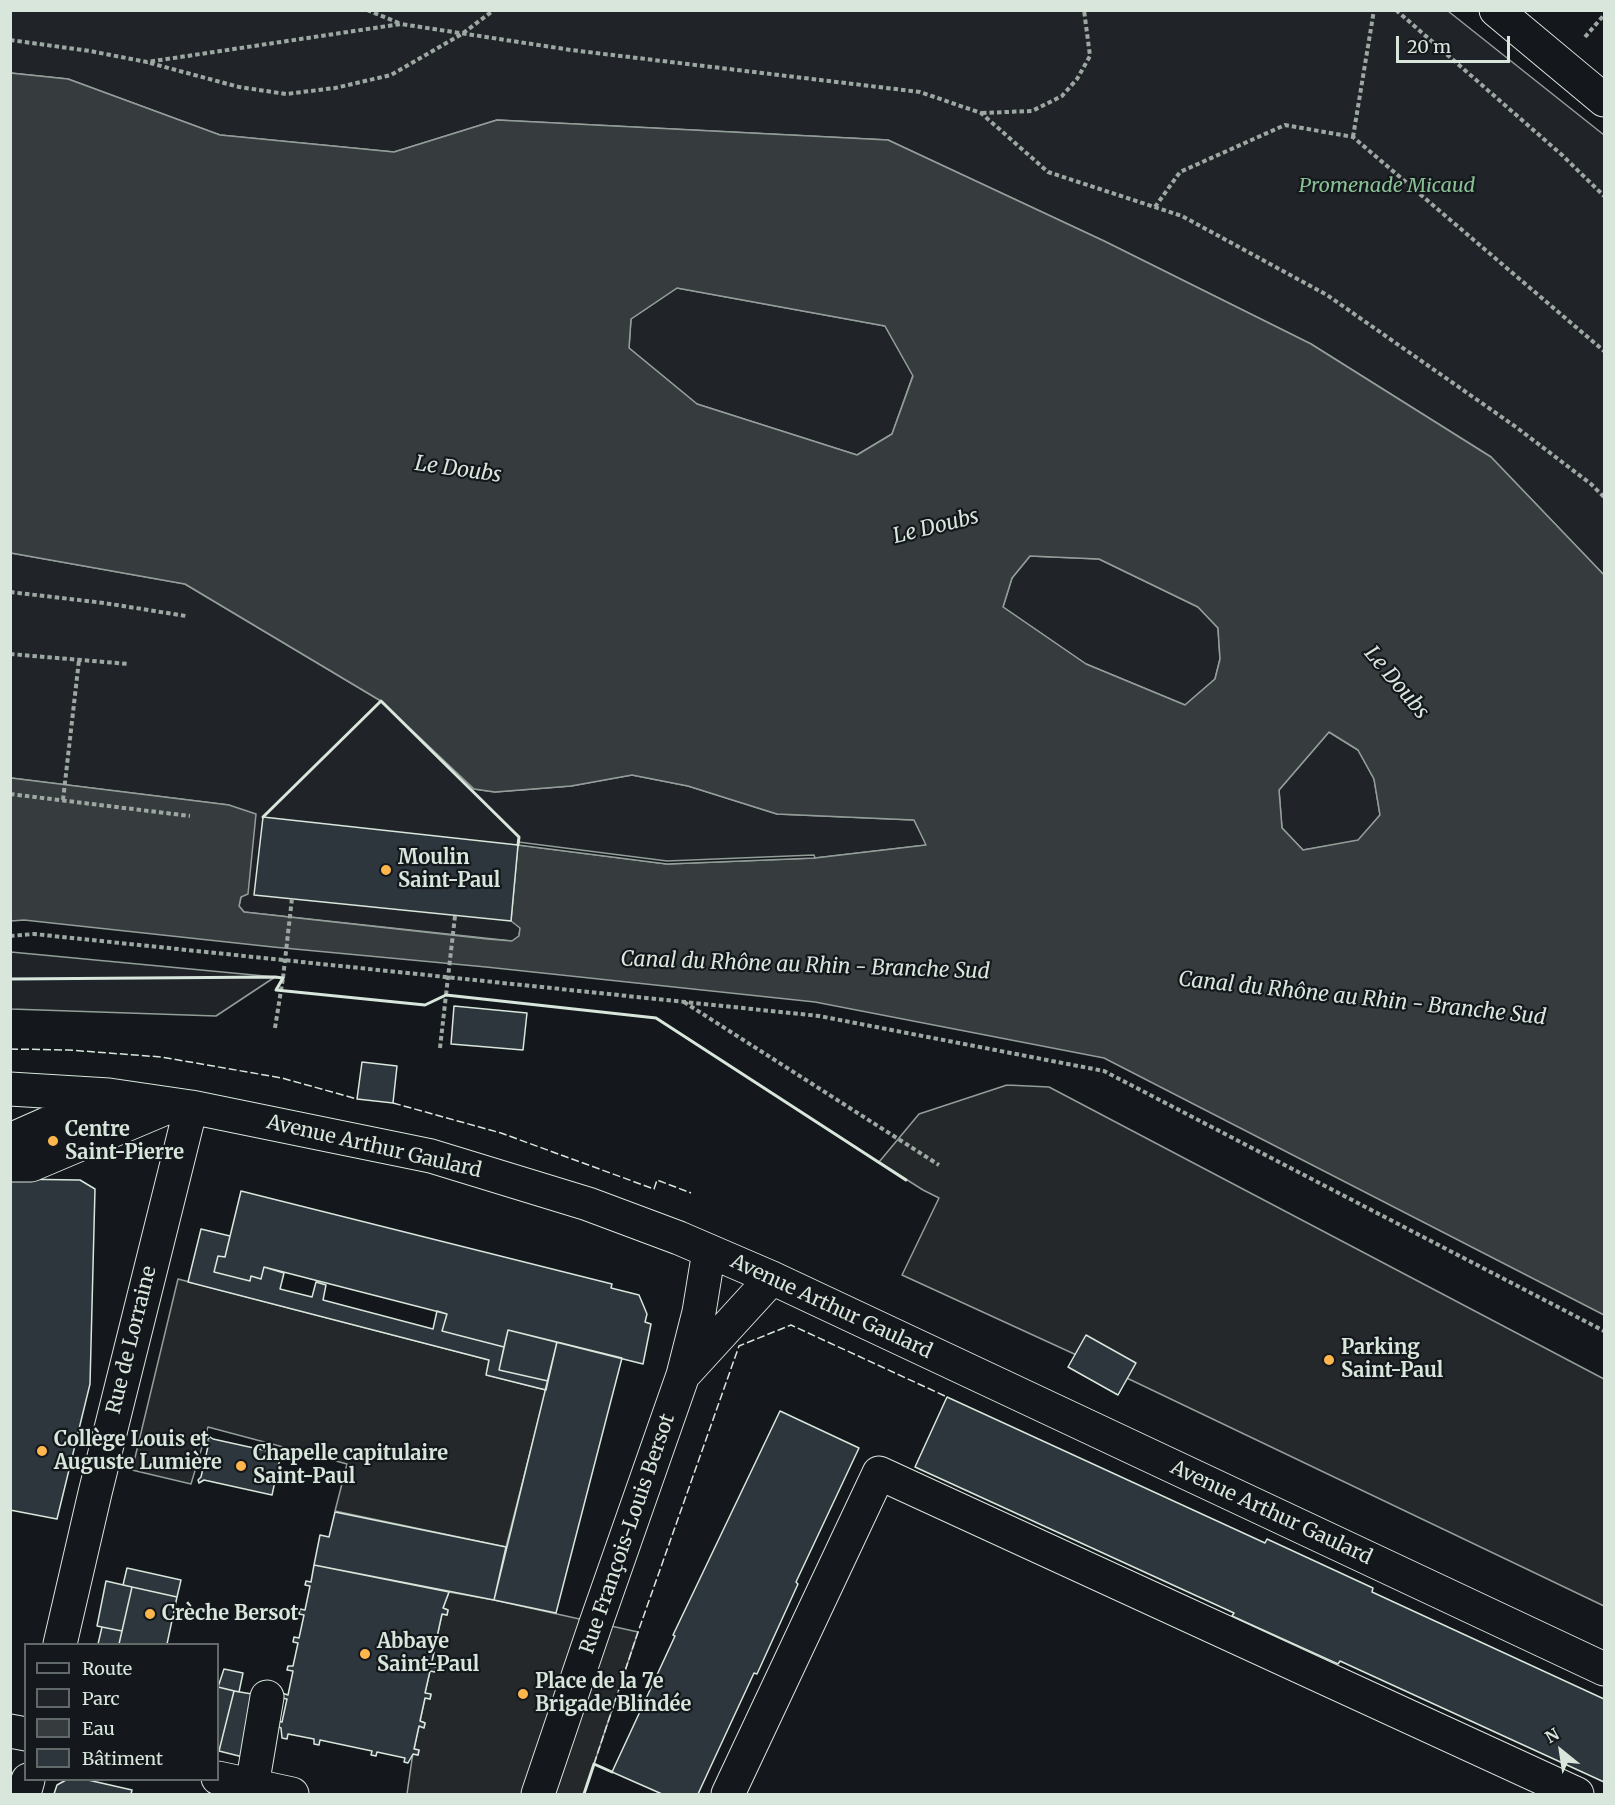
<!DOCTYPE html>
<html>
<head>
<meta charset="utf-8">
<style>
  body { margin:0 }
  #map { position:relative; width:1615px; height:1805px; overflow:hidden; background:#14181c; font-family:Merriweather,serif }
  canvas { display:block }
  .frame { position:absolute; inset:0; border:12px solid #d8e6dc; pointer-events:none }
  .legend { position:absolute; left:24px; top:1643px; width:195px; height:138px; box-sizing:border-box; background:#14181c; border:2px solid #626a69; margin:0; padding:8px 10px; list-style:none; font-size:18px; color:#d8e6dc }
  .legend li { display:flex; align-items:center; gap:12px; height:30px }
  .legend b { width:30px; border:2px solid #626a69 }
  .north { position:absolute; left:1531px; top:1721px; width:60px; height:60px; -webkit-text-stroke:4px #14181c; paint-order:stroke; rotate:330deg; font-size:16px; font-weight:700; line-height:24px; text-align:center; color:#d8e6dc }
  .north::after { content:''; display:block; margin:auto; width:21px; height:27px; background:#d8e6dc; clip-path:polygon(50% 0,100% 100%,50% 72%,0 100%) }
  .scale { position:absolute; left:1396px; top:36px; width:114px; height:27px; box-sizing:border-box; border:3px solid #d8e6dc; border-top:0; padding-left:8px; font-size:18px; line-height:21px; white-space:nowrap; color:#d8e6dc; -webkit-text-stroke:4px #14181c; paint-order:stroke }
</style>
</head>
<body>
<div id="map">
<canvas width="1615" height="1805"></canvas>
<div class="frame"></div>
<ul class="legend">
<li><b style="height:8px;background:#14181c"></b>Route</li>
<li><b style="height:16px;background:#202428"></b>Parc</li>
<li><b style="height:16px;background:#363b3e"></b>Eau</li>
<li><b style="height:16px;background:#2c363c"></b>Bâtiment</li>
</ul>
<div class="north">N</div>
<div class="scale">20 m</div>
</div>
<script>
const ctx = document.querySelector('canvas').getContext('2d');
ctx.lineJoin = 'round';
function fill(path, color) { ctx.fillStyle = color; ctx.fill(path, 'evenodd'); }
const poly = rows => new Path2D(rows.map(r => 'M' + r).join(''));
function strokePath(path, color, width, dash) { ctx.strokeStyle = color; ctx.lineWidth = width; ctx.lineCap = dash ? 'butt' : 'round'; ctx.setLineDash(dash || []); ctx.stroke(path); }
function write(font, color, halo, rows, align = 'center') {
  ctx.font = font + ' Merriweather,serif'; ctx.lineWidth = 4.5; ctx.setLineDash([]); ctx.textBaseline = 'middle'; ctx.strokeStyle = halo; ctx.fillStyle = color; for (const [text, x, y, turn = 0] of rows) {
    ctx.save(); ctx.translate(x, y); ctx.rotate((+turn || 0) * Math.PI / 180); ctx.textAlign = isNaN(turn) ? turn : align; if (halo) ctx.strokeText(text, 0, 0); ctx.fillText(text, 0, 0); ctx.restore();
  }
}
const green = poly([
  [10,11,1448,11,1604,135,1604,575,1491,457,1311,344,1104,241,888,140,497,120,394,152,220,135,68,79,11,73,10,11],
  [677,288,885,326,913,375,892,434,857,455,697,404,629,348,631,319,677,288],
  [11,553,185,584,381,701,474,789,495,792,571,786,632,775,688,786,777,814,914,820,927,845,815,858,514,922,520,928,519,936,512,941,244,912,239,906,241,897,229,805,11,778,11,553],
  [1030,556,1099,559,1198,607,1218,628,1220,659,1215,679,1185,705,1086,664,1003,607,1012,578,1030,556],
  [1329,732,1358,750,1374,779,1380,815,1358,841,1303,850,1282,828,1279,790,1329,732],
  [11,952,275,977,216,1016,11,1009,11,952]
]);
fill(green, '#202428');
strokePath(green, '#939e99', 1.5);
const parking = poly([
  [1007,1085,1049,1087,1604,1379,1604,1606,1131,1380,902,1275,939,1198,923,1190,879,1162,919,1114,1007,1085],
  [178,1279,489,1360,487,1375,546,1390,506,1547,335,1511,347,1464,208,1427,191,1484,132,1470,178,1279],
  [449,1592,494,1600,638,1632,584,1794,407,1794,412,1759,413,1754,418,1755,419,1750,414,1749,419,1726,424,1727,425,1723,420,1721,425,1698,430,1699,431,1695,425,1693,430,1671,436,1667,431,1666,436,1642,441,1643,442,1639,437,1637,442,1614,447,1615,448,1610,443,1608,449,1592]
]);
fill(parking, '#24282b');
strokePath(parking, '#939e99', 1.5);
const water = poly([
  [10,73,68,79,220,135,394,152,497,120,888,140,1104,241,1311,344,1491,457,1604,575,1604,1315,1104,1058,815,1002,486,967,273,947,24,920,11,921,11,778,229,805,256,814,248,894,241,897,239,906,244,912,487,939,512,941,519,936,520,928,511,921,518,845,667,864,815,858,926,845,914,820,777,814,688,786,632,775,571,786,495,792,474,789,381,701,185,584,11,553,10,73],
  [677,288,885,326,913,376,892,434,857,455,697,404,629,348,631,319,677,288],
  [1030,556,1099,559,1198,607,1218,628,1220,659,1215,679,1185,705,1086,664,1003,607,1012,578,1030,556],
  [1329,732,1358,750,1374,779,1380,815,1358,840,1303,850,1282,828,1279,790,1329,732]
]);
fill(water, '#363b3e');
strokePath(water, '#939e99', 1.5);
const pier = poly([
  [518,842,667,861,814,855,815,858,667,864,518,845,518,842]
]);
fill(pier, '#14181c');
strokePath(pier, '#939e99', 1.5);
const building = poly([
  [263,817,518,845,511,921,254,895,263,817],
  [454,1006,527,1013,523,1050,451,1044,454,1006],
  [362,1062,397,1066,393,1103,357,1099,362,1062],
  [10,1179,80,1180,95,1189,90,1384,57,1519,10,1510,10,1179],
  [241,1191,612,1284,611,1288,639,1295,647,1314,645,1322,651,1324,643,1364,508,1330,504,1347,442,1331,447,1314,264,1267,261,1279,251,1276,250,1281,214,1272,218,1256,225,1257,241,1191],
  [201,1229,230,1236,225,1257,218,1256,214,1272,250,1281,251,1276,261,1279,264,1267,284,1273,280,1289,312,1297,316,1282,326,1285,323,1300,433,1329,437,1311,447,1314,442,1331,504,1347,499,1370,548,1381,546,1390,486,1375,489,1360,188,1282,201,1229],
  [508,1330,557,1342,548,1381,499,1370,508,1330],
  [1086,1335,1136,1363,1118,1395,1068,1367,1086,1335],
  [557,1342,622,1358,556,1613,494,1600,557,1342],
  [947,1397,1265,1543,1267,1539,1373,1588,1372,1592,1604,1699,1604,1782,1340,1661,1338,1664,1232,1616,1234,1613,915,1467,947,1397],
  [780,1411,859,1448,796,1582,798,1584,757,1674,754,1673,698,1794,662,1794,612,1772,675,1636,673,1635,780,1411],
  [210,1437,213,1439,281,1454,272,1495,204,1480,199,1483,198,1480,201,1477,209,1442,207,1440,210,1437],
  [335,1512,506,1547,494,1600,314,1565,320,1535,329,1537,335,1512],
  [314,1565,449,1592,443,1608,448,1610,447,1615,442,1614,437,1637,442,1639,441,1643,436,1642,431,1666,437,1667,435,1672,430,1671,425,1693,431,1694,430,1699,425,1698,420,1721,425,1723,424,1728,419,1726,414,1749,419,1750,418,1755,413,1754,408,1763,404,1762,405,1758,377,1752,376,1756,371,1755,372,1751,320,1740,319,1745,314,1744,314,1739,288,1734,287,1739,282,1738,281,1728,276,1726,277,1721,282,1722,287,1699,281,1698,282,1693,288,1695,293,1671,287,1670,288,1666,293,1666,298,1643,293,1642,294,1637,299,1638,304,1615,299,1614,300,1609,305,1610,310,1586,305,1585,306,1581,311,1582,314,1565],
  [127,1568,181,1580,177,1597,123,1585,127,1568],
  [106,1581,132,1587,122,1631,97,1626,106,1581],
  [132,1587,177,1597,167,1644,119,1644,132,1587],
  [102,1627,122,1631,119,1644,98,1644,102,1627],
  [224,1669,243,1673,239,1692,218,1687,224,1669],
  [218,1687,234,1691,219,1751,218,1751,218,1687],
  [234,1691,258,1695,247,1758,219,1751,234,1691],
  [66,1780,88,1780,132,1790,131,1794,54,1794,57,1785,66,1780]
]);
fill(building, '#2c363c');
strokePath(building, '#d8e6dc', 1.5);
const minor = poly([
  [10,1089,109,1095,191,1107,431,1156,588,1204,679,1238,772,1278,1604,1669],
  [10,1140,105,1098],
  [10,1165,31,1165,173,1105],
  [686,1372,772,1278],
  [60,1644,95,1493,191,1107],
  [10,1731,26,1734],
  [218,1778,292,1794],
  [252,1786,267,1697],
  [24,1794,28,1780],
  [538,1794,596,1623,683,1375,699,1312,709,1251],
  [728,1794,879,1473,1577,1794]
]);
const major = poly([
  [1496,10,1604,100]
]);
strokePath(minor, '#d8e6dc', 35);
strokePath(major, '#d8e6dc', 35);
strokePath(poly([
  [367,10,399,23],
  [1396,10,1562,155,1604,196],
  [1585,37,1604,15],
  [10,40,90,51,147,62,401,24,571,50,920,92,981,113,1048,172,1182,216,1327,295,1516,427,1591,484,1604,497],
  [150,63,239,87,286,94,335,88,391,75,462,34,494,10],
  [982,113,1032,111,1062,96,1077,79,1090,56,1084,10],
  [1353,137,1374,10],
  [1155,207,1180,172,1285,125,1353,137,1604,351],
  [10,592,104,603,186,616],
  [10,654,129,664],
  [10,794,190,816],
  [63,800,79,660],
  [10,936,34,934,819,1016,1104,1071,1604,1331],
  [684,1002,939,1165],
  [275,1028,283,978],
  [440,1048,446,995]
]), '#9da8a2', 4, [4.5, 3]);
strokePath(minor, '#14181c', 33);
strokePath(major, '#14181c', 33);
strokePath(poly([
  [283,978,292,898],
  [446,995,455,916]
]), '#9da8a2', 4, [4.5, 3]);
strokePath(poly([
  [10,1049,69,1050,161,1057,282,1078,357,1099],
  [393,1103,501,1133,654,1189,657,1180,691,1193],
  [594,1764,638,1632,739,1346,791,1325,947,1397]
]), '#d8e6dc', 1.5, [8, 3]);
strokePath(poly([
  [263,817,381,701,519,837,518,845],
  [10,979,275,977,283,978,276,990,425,1005,446,995,656,1018,906,1180],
  [584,1794,594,1764,612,1772]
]), '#d8e6dc', 3);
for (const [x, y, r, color] of [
  [386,870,6,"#ffb74d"],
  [53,1141,6,"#ffb74d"],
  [1329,1360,6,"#ffb74d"],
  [42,1451,6,"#ffb74d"],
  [241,1466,6,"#ffb74d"],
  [150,1614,6,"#ffb74d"],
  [365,1654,6,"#ffb74d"],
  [523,1694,6,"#ffb74d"]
]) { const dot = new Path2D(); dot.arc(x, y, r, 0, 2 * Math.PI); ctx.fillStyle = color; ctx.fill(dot); strokePath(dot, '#14181c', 2); }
write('italic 20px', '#8ac095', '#14181c', [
  ["Promenade Micaud",1387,186]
]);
write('bold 20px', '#d8e6dc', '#14181c', [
  ["Moulin",398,858],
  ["Saint-Paul",398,881],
  ["Centre",65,1130],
  ["Saint-Pierre",65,1153],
  ["Parking",1341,1348],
  ["Saint-Paul",1341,1371],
  ["Collège Louis et",54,1440],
  ["Auguste Lumière",54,1463],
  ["Chapelle capitulaire",253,1454],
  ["Saint-Paul",253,1477],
  ["Crèche Bersot",162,1614],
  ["Abbaye",377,1642],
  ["Saint-Paul",377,1665],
  ["Place de la 7e",535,1682],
  ["Brigade Blindée",535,1705]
], 'left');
write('20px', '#d8e6dc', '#14181c', [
  ["Avenue Arthur Gaulard",374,1147,13],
  ["Avenue Arthur Gaulard",831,1307,25],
  ["Rue de Lorraine",132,1340,-76],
  ["Avenue Arthur Gaulard",1271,1513,25],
  ["Rue François-Louis Bersot",628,1534,-71]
]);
write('italic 21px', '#d8e6dc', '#14181c', [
  ["Le Doubs",458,470,8],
  ["Le Doubs",936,527,-14],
  ["Le Doubs",1396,683,50],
  ["Canal du Rhône au Rhin - Branche Sud",805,966,2],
  ["Canal du Rhône au Rhin - Branche Sud",1362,999,6]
]);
</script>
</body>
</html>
